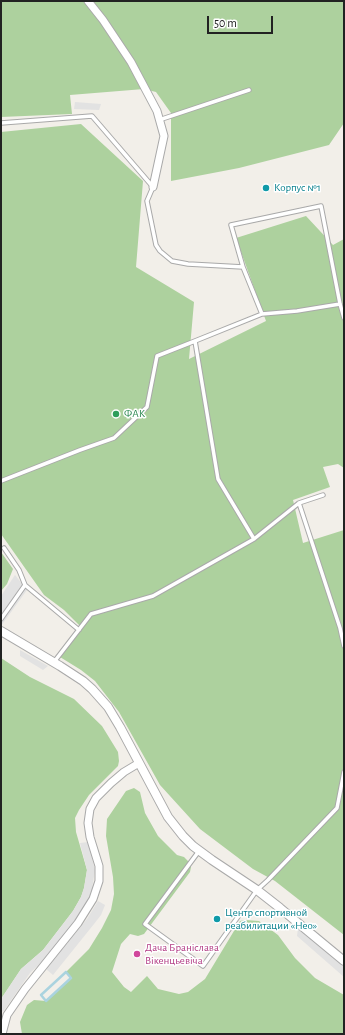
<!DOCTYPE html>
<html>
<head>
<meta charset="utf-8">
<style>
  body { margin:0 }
  #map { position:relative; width:345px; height:1035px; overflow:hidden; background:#f2efe9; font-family:"Alegreya Sans",sans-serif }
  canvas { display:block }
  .frame { position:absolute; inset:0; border:2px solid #222; pointer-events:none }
  .scale { position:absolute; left:207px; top:16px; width:66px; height:18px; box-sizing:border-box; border:2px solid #222; border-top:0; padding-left:5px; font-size:12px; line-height:14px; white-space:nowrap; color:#222; -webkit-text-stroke:3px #fff; paint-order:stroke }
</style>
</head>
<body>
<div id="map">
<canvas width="345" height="1035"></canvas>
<div class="frame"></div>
<div class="scale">50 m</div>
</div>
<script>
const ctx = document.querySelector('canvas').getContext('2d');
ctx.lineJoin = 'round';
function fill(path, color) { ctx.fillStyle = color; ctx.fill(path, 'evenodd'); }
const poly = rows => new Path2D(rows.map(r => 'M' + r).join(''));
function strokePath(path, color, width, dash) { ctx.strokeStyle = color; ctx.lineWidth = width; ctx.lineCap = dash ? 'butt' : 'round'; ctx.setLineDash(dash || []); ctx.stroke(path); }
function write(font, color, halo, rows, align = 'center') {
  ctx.font = font + ' "Alegreya Sans",sans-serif'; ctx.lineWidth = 3; ctx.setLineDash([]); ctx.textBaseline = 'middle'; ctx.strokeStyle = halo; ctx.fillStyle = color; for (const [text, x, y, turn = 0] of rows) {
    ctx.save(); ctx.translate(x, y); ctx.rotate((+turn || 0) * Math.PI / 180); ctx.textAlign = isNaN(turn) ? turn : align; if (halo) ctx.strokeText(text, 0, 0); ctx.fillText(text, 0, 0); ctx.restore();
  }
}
fill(poly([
  [1,1,344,1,344,123,329,145,239,168,171,181,171,113,156,92,144,89,70,95,72,114,1,117],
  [81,124,143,181,136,267,194,302,189,359,266,321,236,238,306,216,333,245,344,239,344,468,338,464,323,467,330,487,293,500,303,543,344,530,344,935,275,881,253,869,200,829,160,785,119,712,95,681,81,670,60,657,82,628,64,610,44,595,1,534,1,132],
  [1,552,13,569,7,584,1,591],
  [1,658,30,677,74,699,102,726,118,752,119,761,118,766,89,795,79,810,75,818,76,832,87,870,84,888,81,897,73,911,43,950,21,969,1,999],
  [134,788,140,792,145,813,158,836,177,855,184,857,189,862,191,867,190,872,144,934,138,936,130,934,121,944,112,972,124,987,131,992,147,976,158,989,179,994,188,992,205,979,240,921,245,920,259,921,278,935,295,958,315,978,344,995,344,1034,22,1034,20,1022,27,1005,34,1000,46,1001,71,978,66,972,89,949,102,928,111,910,114,894,113,877,106,836,107,819,126,791]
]), '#add19e');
fill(poly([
  [75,102,101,104,99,110,74,109],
  [15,575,27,590,1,626,1,596],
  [20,650,48,666,43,670,20,656],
  [88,842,95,870,92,889,88,900,79,915,50,954,30,973,3,1012,1,1010,1,999,21,969,43,950,73,911,81,897,84,888,87,870,80,843],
  [98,901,105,905,101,915,94,924,53,975,46,969,87,919],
  [298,928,344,966,344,977,297,936]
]), '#e2e2e2');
strokePath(poly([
  [66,972,71,978,46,1001,41,995,66,972]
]), '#aad3df', 2.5);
const service = poly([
  [159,120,249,90],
  [1,123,92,116,153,187,147,201,156,245,160,251,172,261,188,264,243,267,262,314],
  [243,267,231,225,321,206,340,304,344,318],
  [195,341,218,479,254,539],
  [1,481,80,450,114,438,147,407,157,356,195,341,262,314,297,311,340,304],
  [299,503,340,628,344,646],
  [4,548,19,570,25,585],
  [1,619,25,585,79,630],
  [54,662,91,614,153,596,254,539,299,503,323,495],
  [199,851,145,924,203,966,257,890,268,880,337,808,344,772]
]);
const minor = poly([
  [88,1,103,20,131,62,157,111,164,136,153,187],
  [2,1034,7,1015,25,989,78,923,93,899,99,881,99,866,90,837,88,823,90,809,96,798,111,783,124,772,139,763]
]);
const tertiary = poly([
  [1,631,60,666,83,681,92,689,108,707,120,727,168,817,183,836,193,846,212,860,257,890,280,908,344,961]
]);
strokePath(service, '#a9a9a9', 5.5);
strokePath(minor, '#a9a9a9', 9);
strokePath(tertiary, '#a9a9a9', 10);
strokePath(service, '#fff', 3.5);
strokePath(minor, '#fff', 7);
strokePath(tertiary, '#fff', 8);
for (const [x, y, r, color] of [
  [266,188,4,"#0f9aa8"],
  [116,414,4,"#2e9e5b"],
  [217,919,4,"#0f9aa8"],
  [137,954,4,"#d1479c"]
]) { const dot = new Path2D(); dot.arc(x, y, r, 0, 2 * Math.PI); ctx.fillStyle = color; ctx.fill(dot); strokePath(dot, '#fff', 1.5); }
write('11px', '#0d838f', '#fff', [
  ["Корпус №1",274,188],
  ["Центр спортивной",225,913],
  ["реабилитации «Нео»",225,926]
], 'left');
write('11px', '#27864d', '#fff', [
  ["ФАК",124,414]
], 'left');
write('11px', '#b23c85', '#fff', [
  ["Дача Браніслава",145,948],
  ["Вікенцьевіча",145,961]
], 'left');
</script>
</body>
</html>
